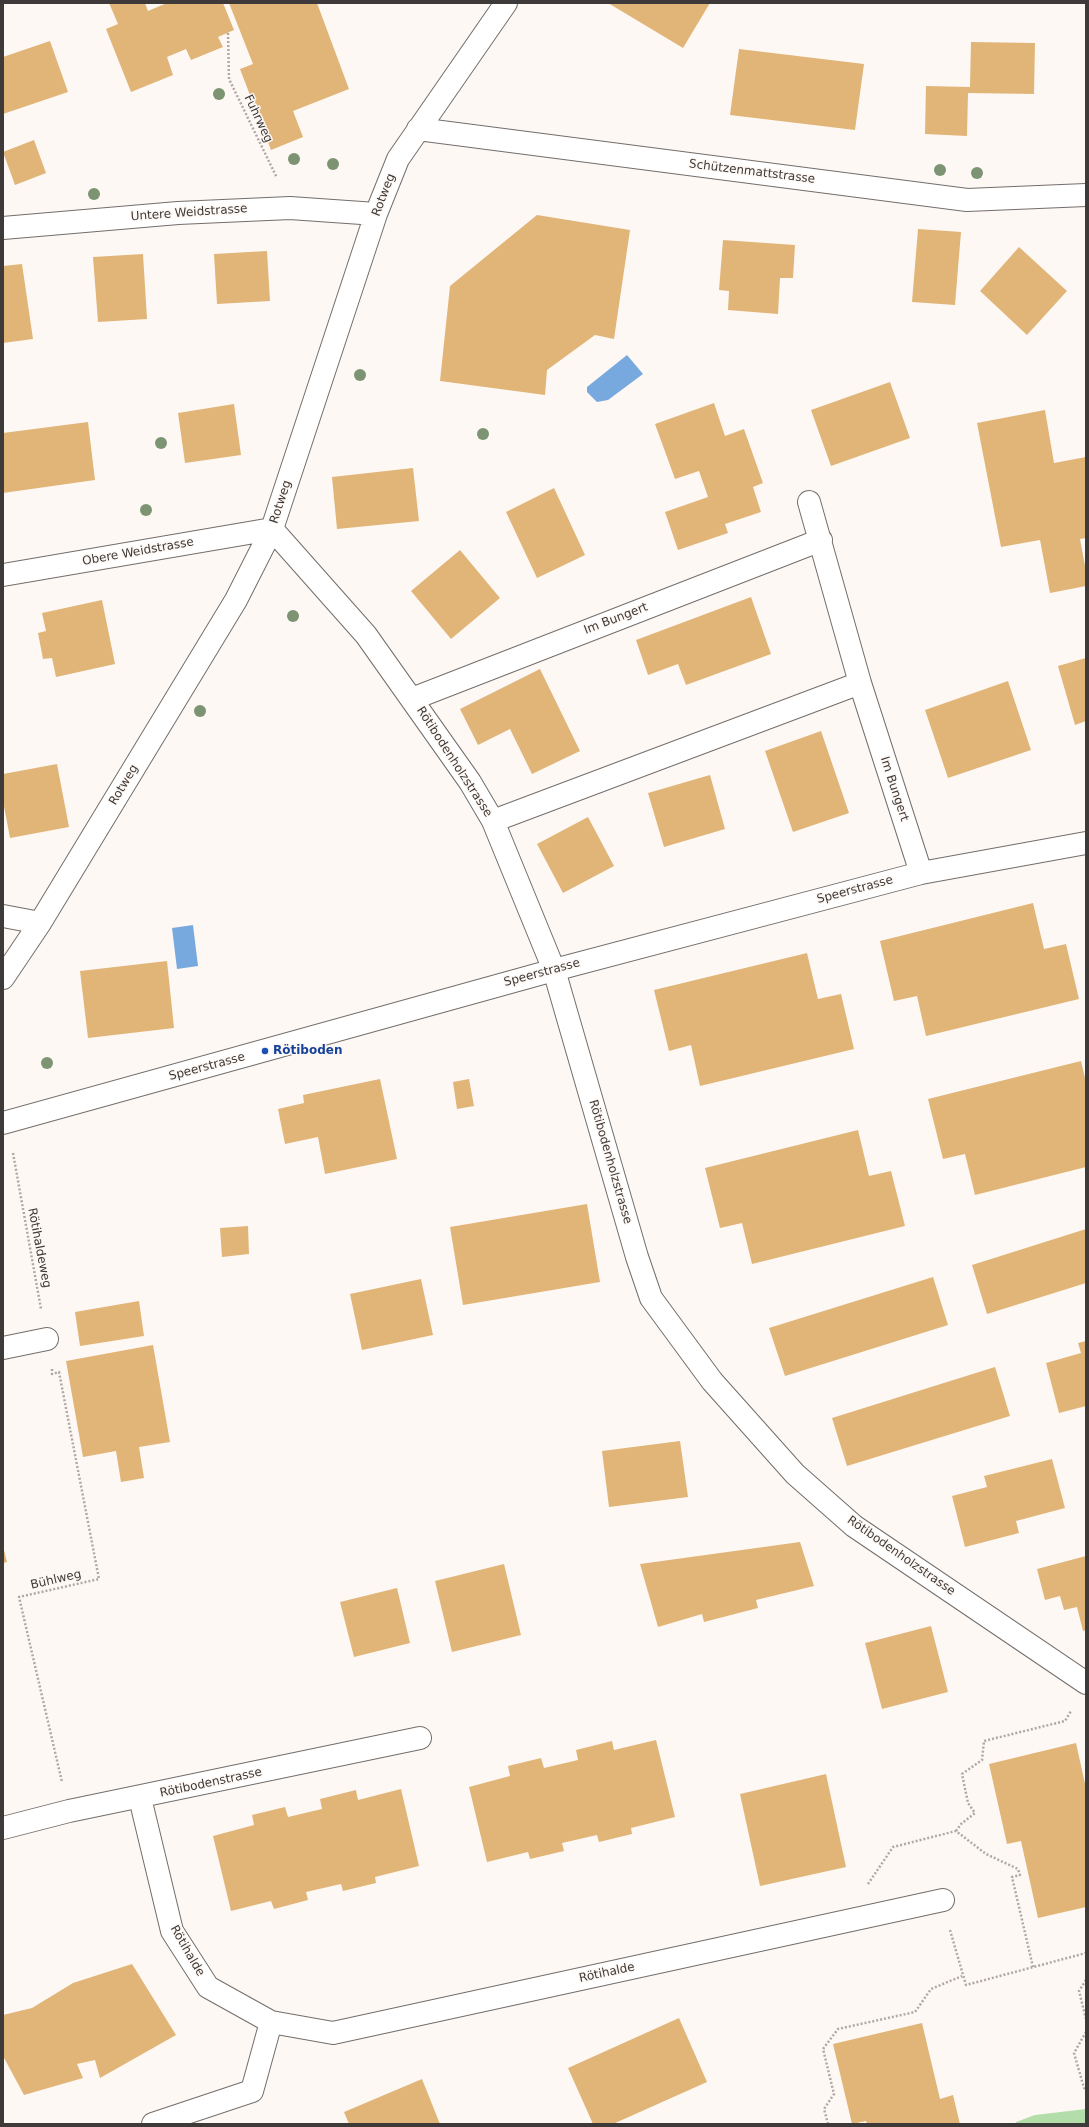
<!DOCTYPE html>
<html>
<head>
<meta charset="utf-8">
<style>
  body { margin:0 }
  #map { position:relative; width:1089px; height:2127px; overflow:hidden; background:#fef8f4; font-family:"DejaVu Sans",sans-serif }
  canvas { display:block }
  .frame { position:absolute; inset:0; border:4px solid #3d3a39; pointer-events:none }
</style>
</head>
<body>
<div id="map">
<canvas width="1089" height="2127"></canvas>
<div class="frame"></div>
</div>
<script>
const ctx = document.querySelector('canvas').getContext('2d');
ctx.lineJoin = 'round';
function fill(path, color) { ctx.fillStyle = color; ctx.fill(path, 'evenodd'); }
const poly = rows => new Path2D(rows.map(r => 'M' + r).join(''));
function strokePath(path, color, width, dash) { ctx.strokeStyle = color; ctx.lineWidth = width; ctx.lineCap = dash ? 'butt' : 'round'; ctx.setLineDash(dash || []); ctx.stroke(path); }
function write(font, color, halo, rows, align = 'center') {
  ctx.font = font + ' "DejaVu Sans",sans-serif'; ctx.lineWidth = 3; ctx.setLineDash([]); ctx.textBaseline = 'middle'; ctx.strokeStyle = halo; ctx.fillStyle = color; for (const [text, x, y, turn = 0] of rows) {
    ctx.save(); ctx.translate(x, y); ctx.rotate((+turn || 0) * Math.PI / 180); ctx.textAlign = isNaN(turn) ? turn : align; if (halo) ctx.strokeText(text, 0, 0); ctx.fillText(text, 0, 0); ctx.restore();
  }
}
fill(poly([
  [1086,2109,1086,2124,1015,2124,1016,2122,1035,2115]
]), '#b3deaa');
fill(poly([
  [627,355,643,374,608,400,597,402,587,392,587,387],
  [193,925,198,966,177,969,172,928]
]), '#77a9de');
fill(poly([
  [109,3,145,3,148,11,167,3,223,3,234,30,218,37,223,47,191,60,186,49,167,57,173,75,131,92,106,29,118,24],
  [229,3,317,3,349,89,293,111,303,137,271,150,240,69,253,64],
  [608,3,710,3,683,48],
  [50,41,68,92,3,114,3,57],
  [971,42,1035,43,1034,94,968,93,967,136,925,134,926,86,970,87],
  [739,49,864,64,855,130,730,115],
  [34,140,46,173,15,185,3,152],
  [537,215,630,230,614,339,595,335,547,370,545,395,440,381,450,286],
  [918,229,961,232,955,305,912,302],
  [723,240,795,245,793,278,780,278,778,314,728,310,729,291,719,290],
  [1019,247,1067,291,1027,335,980,291],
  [267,251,270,301,217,304,214,254],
  [143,254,147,319,98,322,93,257],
  [22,264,33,339,3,343,3,266],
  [890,382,910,438,831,466,811,410],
  [714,403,725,436,744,429,763,483,753,487,761,512,725,524,728,533,678,550,665,512,708,497,699,471,675,479,655,424],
  [234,404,241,455,185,463,178,413],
  [1045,410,1054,463,1086,457,1086,538,1080,539,1086,571,1086,586,1050,593,1040,540,1001,547,977,423],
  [88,422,95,480,3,493,3,433],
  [413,468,419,521,337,529,332,477],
  [554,488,585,555,537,578,506,512],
  [460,550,500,598,451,639,411,591],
  [751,597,771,654,686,685,678,664,648,675,636,640],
  [102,600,115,664,56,677,52,658,43,659,38,633,46,631,42,613],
  [1086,658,1086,721,1075,725,1058,666],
  [540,669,580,751,532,774,510,729,478,745,460,709],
  [1008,681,1031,750,948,778,925,710],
  [821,731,849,813,793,832,765,751],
  [57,764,69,827,10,838,3,801,3,774],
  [710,775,725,829,664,847,648,793],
  [588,817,614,866,563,893,537,844],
  [1033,903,1044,949,1066,944,1079,999,926,1036,917,996,894,1001,880,941],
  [807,953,818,999,841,994,854,1049,700,1086,691,1045,669,1051,654,990],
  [167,961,174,1028,88,1038,80,971],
  [1081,1061,1086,1082,1086,1167,975,1195,965,1154,943,1159,928,1099],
  [380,1079,397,1159,325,1174,318,1137,285,1144,278,1109,304,1103,303,1095],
  [469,1079,474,1106,457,1109,453,1082],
  [858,1130,869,1176,891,1171,905,1226,752,1264,742,1223,720,1228,705,1168],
  [587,1204,600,1282,463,1305,450,1227],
  [248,1226,249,1254,222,1257,220,1228],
  [1086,1229,1086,1283,987,1314,972,1265],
  [933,1277,948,1325,785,1376,769,1328],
  [421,1279,433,1335,362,1350,350,1294],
  [139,1301,144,1336,80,1346,75,1312],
  [1086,1341,1086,1406,1059,1413,1046,1363,1081,1353,1078,1343],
  [153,1345,170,1442,139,1447,144,1478,121,1482,116,1451,83,1457,66,1361],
  [995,1367,1010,1416,847,1466,832,1418],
  [680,1441,688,1497,609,1507,602,1451],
  [1052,1459,1065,1508,1016,1521,1019,1533,965,1547,952,1496,987,1487,984,1476],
  [800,1542,814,1586,756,1600,758,1608,704,1622,702,1614,658,1627,640,1564],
  [3,1546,7,1562,3,1563],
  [1086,1556,1086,1630,1083,1631,1077,1607,1064,1610,1060,1596,1045,1600,1037,1569],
  [504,1564,521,1635,452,1652,435,1581],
  [397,1588,410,1643,354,1657,340,1602],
  [931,1626,948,1692,882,1709,865,1643],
  [656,1740,675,1817,631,1828,632,1834,599,1842,597,1835,562,1843,564,1851,530,1859,528,1852,487,1862,469,1787,510,1776,508,1766,541,1758,544,1768,578,1760,576,1750,612,1741,614,1750],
  [1076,1743,1086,1788,1086,1907,1038,1918,1021,1841,1007,1844,989,1764],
  [826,1774,846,1867,760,1886,740,1794],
  [401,1789,419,1866,375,1877,376,1883,343,1891,341,1884,306,1892,308,1900,274,1909,271,1901,231,1911,213,1836,254,1825,252,1815,285,1807,288,1817,322,1809,320,1799,356,1790,358,1800],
  [132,1964,176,2035,100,2078,95,2060,77,2064,83,2078,24,2095,3,2056,3,2015,32,2008,73,1983],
  [679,2018,707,2082,613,2124,593,2124,568,2068],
  [922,2023,940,2099,953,2095,960,2124,867,2124,866,2121,852,2124,833,2044],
  [422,2079,440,2124,349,2124,344,2112]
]), '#e1b578');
const minor = poly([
  [418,129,967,200,1086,195],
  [3,228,178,213,290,208,376,214],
  [809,502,860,683,921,873],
  [272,529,366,635,470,782,493,821,554,970,637,1257,651,1298,712,1381,795,1474,854,1526,1086,1683],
  [3,575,272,529],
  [412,699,821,540],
  [493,821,860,683],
  [3,916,40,923],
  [3,978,40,923,236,600,272,529,376,214,398,159,506,3],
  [3,1123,554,970,921,873,1086,843],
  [3,1348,47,1339],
  [140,1798,172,1931,208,1987,271,2022,333,2033,943,1900],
  [3,1828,69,1811,420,1738],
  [153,2124,252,2091,271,2022]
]);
strokePath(minor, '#746e6b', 24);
strokePath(poly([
  [228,33,229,79,277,178],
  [13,1153,41,1309],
  [52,1369,52,1374,59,1372,99,1579,19,1597,62,1782],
  [956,1831,961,1824,975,1813,968,1803,962,1774,982,1760,984,1741,1065,1721,1071,1711],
  [868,1884,893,1847,956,1831,986,1854,1018,1869,1020,1875,1012,1877,1033,1967],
  [950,1930,966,1985,1086,1953],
  [1086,1980,1079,1991,1086,2019],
  [1086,2032,1074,2053,1084,2088,1086,2089],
  [828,2124,824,2109,834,2094,823,2049,838,2029,915,2012,931,1989,962,1976]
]), '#aea9a6', 2.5, [2, 2]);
strokePath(minor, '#fff', 22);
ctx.fillStyle = '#7d9472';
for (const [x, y] of [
  [219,94],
  [294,159],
  [333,164],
  [940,170],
  [977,173],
  [94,194],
  [360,375],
  [483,434],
  [161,443],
  [146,510],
  [293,616],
  [200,711],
  [47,1063]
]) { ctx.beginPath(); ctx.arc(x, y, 6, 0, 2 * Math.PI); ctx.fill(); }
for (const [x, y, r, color] of [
  [265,1051,4,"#1a4fb4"]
]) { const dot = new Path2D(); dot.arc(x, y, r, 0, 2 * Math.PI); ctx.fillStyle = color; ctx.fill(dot); strokePath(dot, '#fef8f4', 1.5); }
write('12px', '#3d3a39', '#fef8f4', [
  ["Fuhrweg",258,119,65],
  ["Schützenmattstrasse",752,172,7],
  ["Rotweg",384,195,-69],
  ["Untere Weidstrasse",189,213,-4],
  ["Rotweg",281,502,-72],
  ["Obere Weidstrasse",138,552,-10],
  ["Im Bungert",616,619,-21],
  ["Rötibodenholzstrasse",454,762,57],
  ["Rotweg",124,785,-59],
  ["Im Bungert",894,789,72],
  ["Speerstrasse",855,890,-15],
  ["Speerstrasse",542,973,-15],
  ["Speerstrasse",207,1067,-15],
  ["Rötibodenholzstrasse",610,1162,74],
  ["Rötihaldeweg",39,1248,79],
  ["Rötibodenholzstrasse",901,1556,35],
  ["Bühlweg",56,1580,-13],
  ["Rötibodenstrasse",211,1783,-12],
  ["Rötihalde",187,1951,60],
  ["Rötihalde",607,1973,-12]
]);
write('bold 12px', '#164399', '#fef8f4', [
  ["Rötiboden",273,1051]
], 'left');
</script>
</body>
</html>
